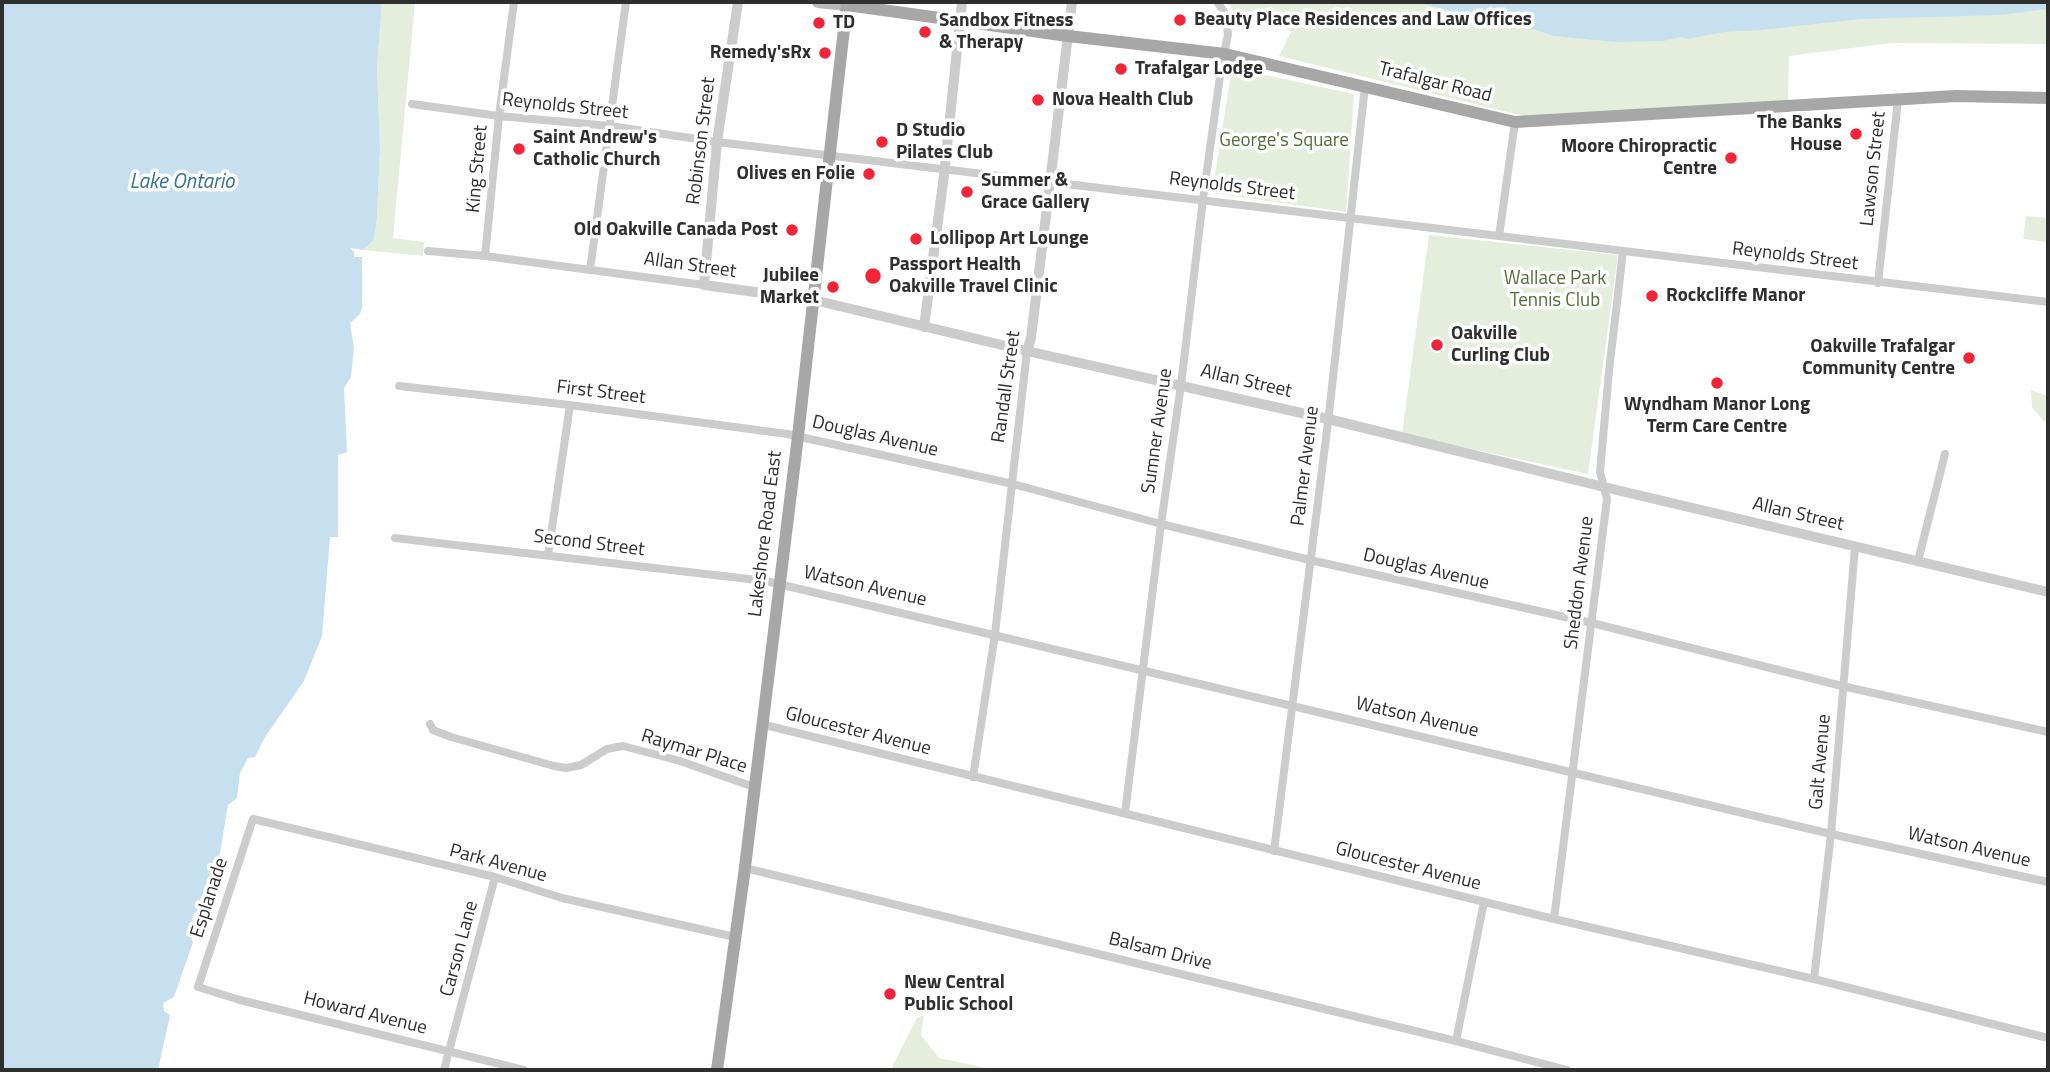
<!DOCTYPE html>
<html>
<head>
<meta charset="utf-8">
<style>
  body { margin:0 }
  #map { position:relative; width:2050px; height:1072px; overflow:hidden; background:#fff; font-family:"Titillium Web",sans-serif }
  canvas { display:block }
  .frame { position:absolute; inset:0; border:4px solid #2f2f2f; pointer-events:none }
</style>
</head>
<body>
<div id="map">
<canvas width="2050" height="1072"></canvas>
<div class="frame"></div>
</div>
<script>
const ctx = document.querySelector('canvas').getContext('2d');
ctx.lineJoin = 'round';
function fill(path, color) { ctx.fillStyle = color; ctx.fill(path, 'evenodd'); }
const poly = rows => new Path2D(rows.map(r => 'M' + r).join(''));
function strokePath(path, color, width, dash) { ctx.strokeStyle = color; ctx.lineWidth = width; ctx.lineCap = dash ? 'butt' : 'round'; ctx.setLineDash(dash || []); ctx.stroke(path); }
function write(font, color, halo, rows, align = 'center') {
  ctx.font = font + ' "Titillium Web",sans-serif'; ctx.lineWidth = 7; ctx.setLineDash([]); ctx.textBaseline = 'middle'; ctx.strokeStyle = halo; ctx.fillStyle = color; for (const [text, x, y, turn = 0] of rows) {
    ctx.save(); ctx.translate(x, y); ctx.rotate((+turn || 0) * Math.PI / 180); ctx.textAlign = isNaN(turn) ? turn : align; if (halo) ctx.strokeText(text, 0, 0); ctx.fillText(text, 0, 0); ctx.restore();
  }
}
fill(poly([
  [382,2,415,2,393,238,424,242,423,256,363,250,374,238,377,217,380,149,377,66],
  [1227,2,2048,2,2048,44,1892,43,1789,56,1788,101,1532,118,1279,56,1291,32,1258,9,1236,15],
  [1232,68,1354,94,1346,212,1212,193],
  [2026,216,2048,218,2048,242,2023,239],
  [1429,235,1618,255,1588,474,1402,434],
  [2031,390,2048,396,2048,418,2044,422,2032,407],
  [924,1015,921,1035,939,1058,996,1070,895,1070,892,1067,917,1018]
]), '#e5eddc');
fill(poly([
  [2,2,382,2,377,66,380,149,377,217,374,239,363,250,350,248,354,252,354,257,362,257,362,308,360,314,350,323,354,348,351,377,344,388,347,452,338,455,338,537,330,537,322,636,304,681,265,737,255,757,248,758,240,773,237,798,228,805,217,871,201,910,194,913,189,933,193,942,174,997,163,1003,164,1011,170,1015,158,1070,2,1070],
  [1415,2,2048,2,2048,9,1999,15,1861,19,1761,30,1724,32,1687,39,1682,37,1662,41,1617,42,1554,36,1515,23,1497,23,1490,10,1468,15]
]), '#c6e0ef');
strokePath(poly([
  [412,104,499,116,610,126,717,142,2048,302],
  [1499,236,1515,122],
  [428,251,485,256,704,285],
  [485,256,499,116,514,2],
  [590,270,626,2],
  [1878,283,1898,100],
  [399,386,570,405,787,434,1013,484,1161,524,1310,560,1592,623,1842,686,2048,732],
  [395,538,766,581,1831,834,2048,882],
  [548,555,570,405],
  [1918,561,1945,454],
  [430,724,433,730,451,737,554,766,566,768,581,765,607,749,623,746,680,761,754,787],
  [761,724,1554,919,1814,979,2048,1038],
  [973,777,995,634,1027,351],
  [1125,813,1161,524,1181,385,1203,199,1220,76,1228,34,1225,13,1217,2],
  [1274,851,1329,414,1365,86],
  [745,868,1456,1041,1567,1070],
  [1554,919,1607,499,1600,472,1609,371,1623,251],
  [1814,979,1831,834,1855,547],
  [1456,1041,1484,902],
  [444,1070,495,877],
  [524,1070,240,1000,198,987,253,819,495,877,562,898,735,937]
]), '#ccc', 8);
strokePath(poly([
  [738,2,717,142,704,285,814,300,1027,351,1328,419,1604,487,2048,592],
  [924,327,944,175,962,2],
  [1027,351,1031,338,1072,2]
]), '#ccc', 10);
strokePath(poly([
  [818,2,847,5]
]), '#b9b9b9', 12);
strokePath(poly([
  [847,5,1068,36,1225,54,1515,122,1956,96,2048,98],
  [717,1070,744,875,798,436,847,2]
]), '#a7a7a7', 12);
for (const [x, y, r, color] of [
  [1180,20,7,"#f32438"],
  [819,23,7,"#f32438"],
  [925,32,7,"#f32438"],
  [825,53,7,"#f32438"],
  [1121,69,7,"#f32438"],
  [1038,100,7,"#f32438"],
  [1856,134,7,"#f32438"],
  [882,142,7,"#f32438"],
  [519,149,7,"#f32438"],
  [1731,158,7,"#f32438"],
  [869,174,7,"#f32438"],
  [967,192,7,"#f32438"],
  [792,230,7,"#f32438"],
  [916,239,7,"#f32438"],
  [873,276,9,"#f32438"],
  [833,287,7,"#f32438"],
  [1652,296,7,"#f32438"],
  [1437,345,7,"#f32438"],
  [1969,358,7,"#f32438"],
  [1717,383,7,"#f32438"],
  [890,994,7,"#f32438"]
]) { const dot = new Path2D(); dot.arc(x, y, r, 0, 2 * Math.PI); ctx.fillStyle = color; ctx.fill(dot); strokePath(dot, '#fff', 2.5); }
write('bold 19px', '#2f2f2f', '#fff', [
  ["Beauty Place Residences and Law Offices",1194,20],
  ["Sandbox Fitness",939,21],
  ["& Therapy",939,43],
  ["TD",833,23],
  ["Remedy'sRx",811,53,"right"],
  ["Trafalgar Lodge",1135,69],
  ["Nova Health Club",1052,100],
  ["The Banks",1842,123,"right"],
  ["House",1842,145,"right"],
  ["D Studio",896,131],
  ["Pilates Club",896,153],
  ["Saint Andrew's",533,138],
  ["Catholic Church",533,160],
  ["Moore Chiropractic",1717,147,"right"],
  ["Centre",1717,169,"right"],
  ["Olives en Folie",855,174,"right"],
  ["Summer &",981,181],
  ["Grace Gallery",981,203],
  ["Old Oakville Canada Post",778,230,"right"],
  ["Lollipop Art Lounge",930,239],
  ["Passport Health",889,265],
  ["Oakville Travel Clinic",889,287],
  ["Jubilee",819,276,"right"],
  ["Market",819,298,"right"],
  ["Rockcliffe Manor",1666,296],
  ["Oakville",1451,334],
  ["Curling Club",1451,356],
  ["Oakville Trafalgar",1955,347,"right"],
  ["Community Centre",1955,369,"right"],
  ["Wyndham Manor Long",1717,405,"center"],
  ["Term Care Centre",1717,427,"center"],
  ["New Central",904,983],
  ["Public School",904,1005]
], 'left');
write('19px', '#2f2f2f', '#fff', [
  ["Trafalgar Road",1435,83,14],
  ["Reynolds Street",565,107,6],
  ["Robinson Street",702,141,-83],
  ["King Street",478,169,-85],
  ["Lawson Street",1874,169,-84],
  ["Reynolds Street",1232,187,7],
  ["Reynolds Street",1795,257,7],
  ["Allan Street",690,266,8],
  ["Allan Street",1246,382,13],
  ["Randall Street",1007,387,-82],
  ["First Street",601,393,7],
  ["Sumner Avenue",1158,431,-82],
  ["Douglas Avenue",875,437,13],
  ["Palmer Avenue",1306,466,-83],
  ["Allan Street",1798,515,13],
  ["Lakeshore Road East",766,534,-83],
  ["Second Street",589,544,7],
  ["Douglas Avenue",1426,570,13],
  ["Sheddon Avenue",1580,583,-83],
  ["Watson Avenue",865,587,13],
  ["Watson Avenue",1417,718,13],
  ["Gloucester Avenue",858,732,14],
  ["Raymar Place",694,752,17],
  ["Galt Avenue",1821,762,-85],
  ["Watson Avenue",1969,848,13],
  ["Park Avenue",498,864,15],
  ["Gloucester Avenue",1408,867,14],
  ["Esplanade",210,898,-72],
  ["Carson Lane",460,949,-75],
  ["Balsam Drive",1160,952,14],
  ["Howard Avenue",365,1014,14]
]);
write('19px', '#536e38', '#fff', [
  ["George's Square",1284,141],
  ["Wallace Park",1555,279],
  ["Tennis Club",1555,301]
]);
write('italic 21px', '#367498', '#fff', [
  ["Lake Ontario",182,183]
]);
</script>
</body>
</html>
